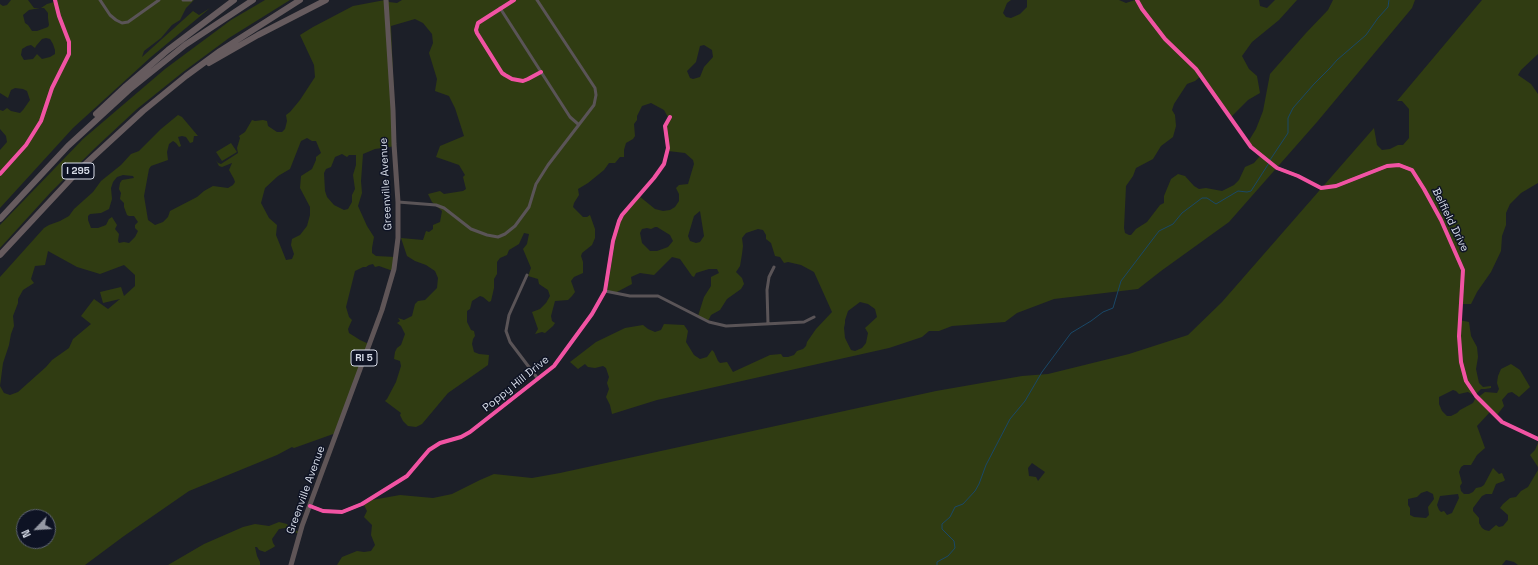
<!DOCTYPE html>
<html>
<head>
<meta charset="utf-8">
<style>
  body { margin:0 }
  #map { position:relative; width:1538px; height:565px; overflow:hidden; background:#1c1f28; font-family:"Space Grotesk",sans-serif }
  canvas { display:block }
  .north { position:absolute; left:16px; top:509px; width:40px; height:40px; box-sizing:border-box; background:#0e1324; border:1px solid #5e6372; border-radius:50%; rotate:245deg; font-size:11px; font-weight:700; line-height:16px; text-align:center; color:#d6dbe7 }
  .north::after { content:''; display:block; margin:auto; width:14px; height:18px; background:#9599a4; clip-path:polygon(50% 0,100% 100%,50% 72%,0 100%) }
</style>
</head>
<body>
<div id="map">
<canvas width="1538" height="565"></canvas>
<div class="north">N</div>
</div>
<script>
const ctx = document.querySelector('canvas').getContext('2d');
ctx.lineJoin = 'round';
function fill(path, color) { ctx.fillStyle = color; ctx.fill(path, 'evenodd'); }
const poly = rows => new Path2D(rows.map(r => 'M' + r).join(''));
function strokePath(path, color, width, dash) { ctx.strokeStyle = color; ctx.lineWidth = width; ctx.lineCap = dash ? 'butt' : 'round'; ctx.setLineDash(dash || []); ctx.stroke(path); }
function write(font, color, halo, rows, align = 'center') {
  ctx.font = font + ' "Space Grotesk",sans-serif'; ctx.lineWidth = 3; ctx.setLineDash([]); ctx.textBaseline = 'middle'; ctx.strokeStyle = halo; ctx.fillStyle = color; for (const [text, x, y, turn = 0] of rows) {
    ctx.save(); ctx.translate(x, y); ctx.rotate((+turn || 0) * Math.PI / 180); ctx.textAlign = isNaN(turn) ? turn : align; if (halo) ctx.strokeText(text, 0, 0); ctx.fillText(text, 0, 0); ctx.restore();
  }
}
fill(poly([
  [11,0,28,0,34,8,40,8,29,10,23,15,25,23,28,25,32,31,37,31,48,27,49,25,48,18,48,13,44,8,41,8,47,4,54,2,54,0,194,0,186,8,180,20,172,25,161,38,144,51,142,57,193,11,199,15,210,8,151,57,73,128,0,208,0,150,7,142,6,136,0,129,0,110,3,111,7,108,11,111,20,113,23,110,30,100,27,91,23,89,15,88,11,90,8,98,0,93,0,4,3,6,7,5],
  [46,38,50,39,53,44,55,50,55,54,50,57,42,59,37,54,33,59,24,60,21,55,22,49,27,46,31,45,35,48,36,46,42,39],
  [265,0,290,0,229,38,183,72,137,109,94,149,51,192,0,248,0,225,83,139,165,69,231,20],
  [385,0,388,0,389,2,397,3,402,0,1011,0,1007,3,1003,13,1006,17,1011,18,1020,14,1027,7,1027,0,1119,0,1126,3,1135,0,1259,0,1260,6,1267,8,1275,0,1297,0,1279,20,1252,42,1242,56,1249,69,1257,76,1260,93,1248,100,1230,118,1201,76,1195,81,1187,84,1174,104,1172,110,1175,115,1176,126,1173,137,1161,146,1153,159,1136,168,1133,176,1126,186,1124,228,1125,233,1129,235,1131,235,1136,229,1147,222,1160,205,1164,203,1164,196,1171,179,1178,174,1185,176,1194,186,1199,189,1206,188,1222,191,1234,185,1239,180,1245,167,1254,163,1260,156,1248,142,1256,129,1263,111,1270,74,1306,33,1328,10,1333,0,1415,0,1412,8,1317,122,1229,222,1161,271,1138,289,1054,299,1017,313,1005,322,952,326,939,331,929,331,922,337,889,348,657,400,612,414,610,405,606,397,609,389,607,383,609,377,606,368,603,366,595,368,588,367,585,364,578,369,570,362,596,342,625,328,643,325,648,329,655,332,661,330,664,324,684,325,688,331,686,342,694,355,700,359,707,357,712,350,714,352,718,361,720,363,727,362,733,372,770,355,781,354,783,357,788,357,794,355,797,351,803,349,806,346,807,342,816,329,832,312,814,272,801,265,788,262,784,263,780,257,775,256,771,243,766,239,766,235,763,230,758,229,746,233,742,238,743,246,742,254,740,266,736,272,742,278,744,284,741,289,727,299,720,310,711,315,708,321,698,316,704,297,711,286,711,277,719,273,717,269,709,269,696,273,694,277,692,276,680,259,672,257,654,275,640,273,631,277,632,284,615,293,607,291,617,229,624,214,639,196,655,209,663,211,670,210,675,207,679,201,679,194,676,188,679,185,688,184,694,164,693,160,685,153,668,151,665,124,669,119,664,110,651,103,642,106,637,116,637,120,634,124,635,136,633,139,626,143,624,150,624,157,620,157,615,163,609,163,604,170,588,183,578,189,579,195,574,203,573,207,583,217,587,217,590,215,595,229,595,238,592,245,582,253,581,256,583,262,583,273,574,277,571,281,575,292,572,296,568,300,555,301,551,316,552,321,555,323,553,326,545,333,542,332,535,334,538,329,532,312,540,309,546,303,550,296,548,290,539,284,538,279,528,276,531,268,523,249,527,244,529,234,524,233,519,244,509,250,507,255,500,258,497,262,497,274,494,279,494,288,491,301,489,302,483,297,480,296,472,301,470,309,467,311,467,322,471,330,474,331,475,336,473,339,472,344,474,352,479,354,489,355,488,365,448,393,422,424,416,427,408,426,403,421,400,415,401,413,385,401,387,399,396,382,401,366,400,361,394,359,395,352,397,348,401,345,405,334,401,326,397,323,400,321,398,318,404,320,412,316,415,304,418,301,425,300,437,288,438,278,435,271,426,265,415,261,407,256,401,238,423,240,426,231,429,232,433,229,433,225,440,222,442,211,432,202,428,194,440,191,444,194,463,191,466,189,463,177,465,175,459,165,436,157,440,146,464,136,455,108,449,96,435,91,437,79,429,53,433,43,432,34,423,23,415,19,391,26,396,146,375,149,363,154,361,181,362,193,358,206,367,226,374,237,372,248,372,253,376,256,395,257,393,271,379,266,375,267,373,264,369,265,366,267,363,267,355,271,346,307,349,317,352,320,348,329,349,333,360,340,369,344,336,433,294,448,292,447,277,455,189,491,124,536,85,565,0,565,0,277,44,228,49,225,60,221,69,216,74,209,93,192,101,181,121,165,131,154,139,151,161,129,178,115,182,117,198,136,194,136,193,142,190,143,186,137,182,136,178,137,181,146,179,147,176,143,173,141,169,144,167,152,168,160,151,166,149,169,144,196,148,220,155,225,163,222,168,217,170,211,197,197,204,191,213,186,228,188,233,185,235,182,234,179,229,170,232,163,222,167,219,166,216,160,218,163,221,164,238,153,237,148,240,138,239,136,245,132,252,120,255,121,263,120,267,121,268,126,277,132,282,132,285,129,287,121,286,115,290,112,300,100,315,77,314,65,300,35,313,27,353,6],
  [704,45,712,50,713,57,704,67,700,77,693,79,690,78,687,71,696,62,700,46],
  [307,138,312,141,316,141,321,153,316,157,316,160,312,169,301,176,300,188,310,207,310,215,307,226,300,235,292,239,291,245,294,254,292,259,286,260,276,235,277,225,269,218,261,203,265,188,278,176,290,169,301,141],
  [342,154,347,157,349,155,356,155,356,165,353,175,355,189,352,195,352,202,348,209,344,210,334,205,327,197,325,191,324,173,326,169,331,167,335,157],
  [123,175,133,176,134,178,122,180,120,183,119,189,121,193,120,199,124,203,124,207,127,215,129,216,134,216,138,222,135,225,135,228,138,231,135,237,129,243,124,242,119,243,118,241,119,234,115,229,117,225,112,217,109,219,106,225,98,228,91,228,88,220,88,216,90,214,101,213,109,209,112,199,111,188,113,182,117,177],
  [700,211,704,236,700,242,696,243,690,241,688,236,694,216],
  [655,227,657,227,670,235,673,241,668,247,657,251,650,251,642,243,640,233,642,229,647,228,651,229],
  [48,251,77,267,100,274,124,265,135,275,135,286,124,296,121,287,100,292,103,303,120,299,108,309,94,299,81,316,91,324,73,339,69,348,52,360,46,367,18,392,10,395,4,393,0,386,3,363,9,345,11,334,14,326,13,316,18,303,18,299,23,290,34,283,31,279,35,266,45,265],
  [860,302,868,304,875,309,877,317,865,328,868,333,866,343,862,348,855,351,851,350,845,338,844,328,845,323,845,320,848,311],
  [24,517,48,517,48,541,24,541],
  [1482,0,1538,0,1538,54,1521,70,1518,75,1531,84,1538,94,1538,183,1521,193,1510,204,1506,213,1506,225,1502,236,1501,251,1491,272,1477,292,1471,304,1462,304,1459,320,1469,322,1471,336,1477,347,1478,357,1476,369,1479,383,1483,387,1491,386,1491,388,1485,389,1481,389,1476,394,1477,398,1485,392,1497,393,1499,389,1497,383,1498,376,1501,369,1511,364,1520,370,1530,387,1519,397,1512,392,1508,393,1502,400,1504,406,1497,415,1490,412,1477,426,1485,448,1477,455,1471,465,1464,465,1461,467,1459,472,1462,483,1460,486,1461,491,1464,494,1469,494,1473,492,1476,488,1481,487,1484,485,1493,468,1499,474,1502,473,1505,480,1504,481,1496,484,1492,494,1486,494,1482,496,1473,508,1473,511,1479,518,1479,523,1482,528,1485,530,1489,531,1496,525,1499,527,1503,526,1508,520,1508,515,1500,508,1503,504,1510,498,1516,497,1521,491,1528,487,1538,470,1538,565,1518,565,1514,562,1506,560,1502,565,337,565,342,557,357,551,364,552,371,551,375,545,371,535,372,525,364,517,367,511,364,505,372,500,400,495,433,498,452,494,480,480,494,474,532,478,560,473,936,391,1022,376,1048,374,1129,354,1188,335,1222,302,1374,128,1377,145,1382,150,1390,149,1398,145,1403,145,1409,138,1409,109,1402,101,1397,101],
  [1453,390,1456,391,1459,394,1468,392,1476,397,1473,403,1460,410,1457,413,1451,416,1447,416,1442,411,1439,404,1439,397],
  [1032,463,1045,472,1038,481,1036,477,1029,476,1028,468],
  [1427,491,1433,494,1434,499,1428,507,1429,515,1426,518,1414,517,1410,515,1410,508,1408,505,1408,499,1417,497,1421,493],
  [1458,494,1459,498,1452,513,1447,515,1444,511,1441,512,1439,510,1437,505,1440,496],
  [231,143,237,152,222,161,216,152],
  [1538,443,1538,467,1530,455,1535,450],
  [279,522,287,524,290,528,300,532,299,534,285,528,279,529,272,539,273,543,275,546,274,547,265,552,259,550,257,547,255,547,257,556,260,562,260,565,168,565,204,544,243,527,255,524,269,526]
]), '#303c12');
strokePath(poly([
  [1270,160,1288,133,1288,118,1293,108,1314,84,1330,68,1337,60,1366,35,1378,18,1388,7,1389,0],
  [937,565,937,562,948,556,955,548,954,541,942,529,942,524,950,517,955,507,963,504,975,491,979,484,986,465,1010,419,1025,401,1042,372,1071,333,1091,321,1103,312,1113,308,1121,281,1159,231,1173,224,1182,213,1202,198,1207,198,1216,204,1238,191,1247,192,1251,191,1269,163]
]), '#1a4867', 1);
strokePath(poly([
  [100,0,110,15,116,20,122,23,128,22,159,0],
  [183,0,191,0],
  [514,0,478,23,476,30,477,33,502,73,505,75,512,79,523,81,528,79,541,72],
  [1137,0,1142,9,1165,39,1196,69,1251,147,1277,168,1298,176,1321,188,1336,186,1387,166,1399,165,1412,170,1424,189,1441,220,1463,270,1459,336,1461,362,1466,381,1476,396,1502,422,1538,439],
  [500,8,561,103,570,117,578,124],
  [0,174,26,145,41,121,52,88,69,54,69,42,59,16,55,0],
  [398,202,436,205,444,208,471,229,487,235,498,237,505,234,515,226,529,207,536,184,548,165,594,105,596,95,595,88,537,0],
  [527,275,509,315,506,331,510,342,538,379],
  [605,291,630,296,658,296,709,322,726,326,804,322,814,317],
  [768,324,767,290,769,277,774,267],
  [310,506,323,511,342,512,362,504,407,476,429,450,440,443,461,437,470,432,554,366,592,314,605,291,613,241,619,221,622,215,654,178,664,164,668,148,665,126,670,117]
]), '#5a5457', 3);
strokePath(poly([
  [291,565,302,526,382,310,394,269,398,238,398,202,394,144,393,110,386,0]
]), '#5f5557', 5);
strokePath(poly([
  [209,63,258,35,326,0],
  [96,114,126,86,168,50,234,0],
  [0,219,68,146,129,90,185,45,253,0],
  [0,255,81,168,143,111,186,76,220,51,300,0]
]), '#665b5e', 6);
strokePath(poly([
  [514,0,478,23,476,30,477,33,502,73,505,75,512,79,523,81,528,79,541,72],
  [1137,0,1142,9,1165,39,1196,69,1251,147,1277,168,1298,176,1321,188,1336,186,1387,166,1399,165,1412,170,1424,189,1441,220,1463,270,1459,336,1461,362,1466,381,1476,396,1502,422,1538,439],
  [0,174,26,145,41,121,52,88,69,54,69,42,59,16,55,0],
  [310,506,323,511,342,512,362,504,407,476,429,450,440,443,461,437,470,432,554,366,592,314,605,291,613,241,619,221,622,215,654,178,664,164,668,148,665,126,670,117]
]), '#f153a3', 4);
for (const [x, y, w] of [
  [78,171,32],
  [364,358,26]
]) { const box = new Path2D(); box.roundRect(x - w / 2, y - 8, w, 16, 3); ctx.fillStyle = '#0e1324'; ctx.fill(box); strokePath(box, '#d6dbe7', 1); }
write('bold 10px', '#d6dbe7', null, [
  ["I 295",78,171],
  ["RI 5",364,358]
]);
write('11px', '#d6dbe7', '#0e1324', [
  ["Greenville Avenue",386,184,-93],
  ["Belfield Drive",1450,220,64],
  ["Poppy Hill Drive",516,384,-39],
  ["Greenville Avenue",306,490,-70]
]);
</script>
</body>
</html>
